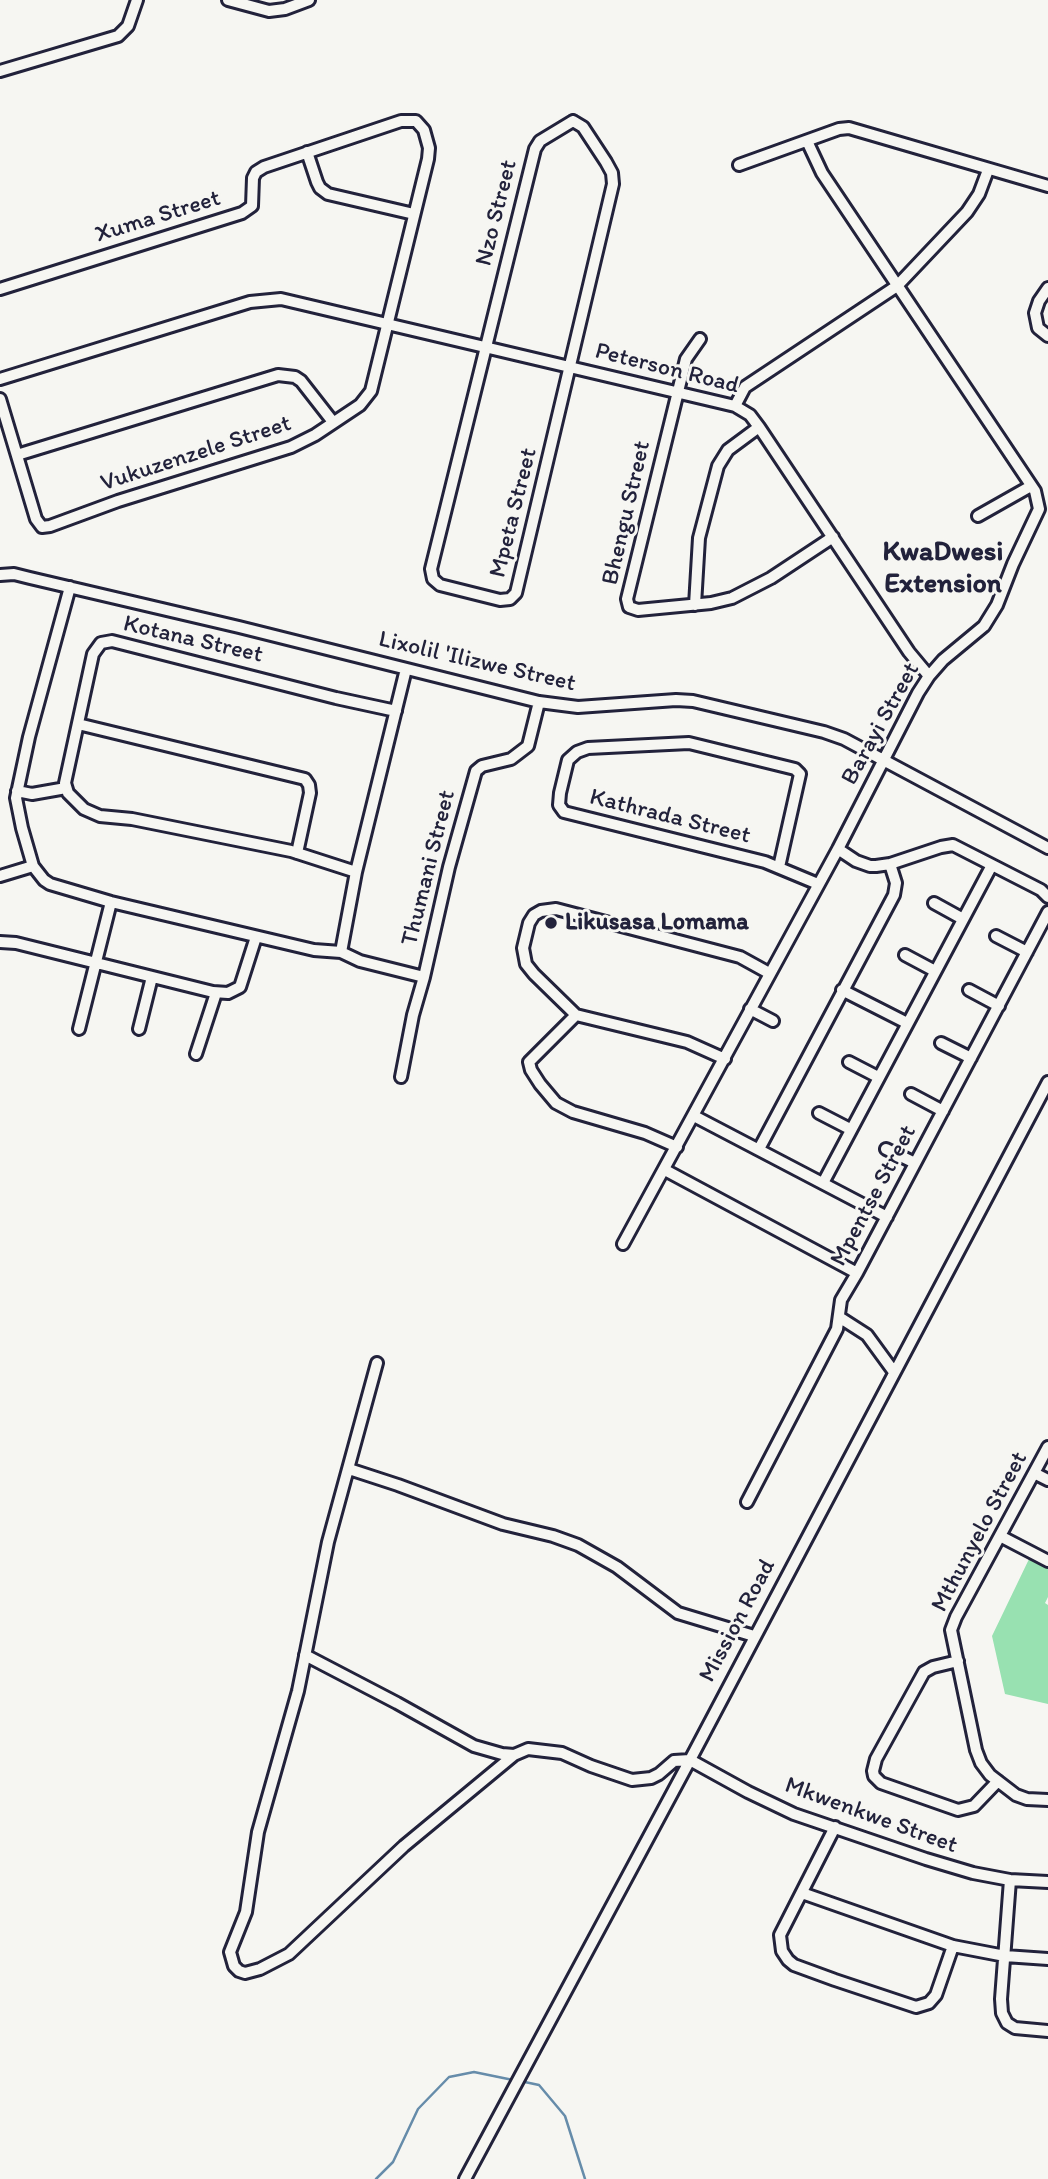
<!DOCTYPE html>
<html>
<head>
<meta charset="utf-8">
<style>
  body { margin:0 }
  canvas { display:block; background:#f6f6f2 }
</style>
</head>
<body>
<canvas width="1048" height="2179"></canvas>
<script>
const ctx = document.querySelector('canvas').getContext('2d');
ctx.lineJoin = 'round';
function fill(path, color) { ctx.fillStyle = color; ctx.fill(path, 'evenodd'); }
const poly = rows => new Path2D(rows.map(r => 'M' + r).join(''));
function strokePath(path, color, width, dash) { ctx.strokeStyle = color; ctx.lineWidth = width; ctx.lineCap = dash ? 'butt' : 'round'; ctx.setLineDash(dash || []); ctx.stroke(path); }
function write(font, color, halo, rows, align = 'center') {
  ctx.font = font + ' Itim,sans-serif'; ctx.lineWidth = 6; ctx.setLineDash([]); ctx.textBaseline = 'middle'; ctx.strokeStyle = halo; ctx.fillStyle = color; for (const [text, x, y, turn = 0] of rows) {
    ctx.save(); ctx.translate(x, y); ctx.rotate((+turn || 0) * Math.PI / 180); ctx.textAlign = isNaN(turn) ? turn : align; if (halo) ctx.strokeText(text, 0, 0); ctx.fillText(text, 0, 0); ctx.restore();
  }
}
fill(poly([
  [1030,1557,1048,1568,1048,1597,1045,1603,1048,1605,1048,1704,1005,1694,992,1636]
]), '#98e1b1');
strokePath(poly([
  [520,2081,539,2085,565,2116,585,2179],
  [376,2179,393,2162,418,2109,449,2077,474,2072,513,2080]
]), '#668caa', 2.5);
const minor = poly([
  [228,0,269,11,285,9,309,0],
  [0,71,118,36,128,26,137,0],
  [573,121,583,127,606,162,612,173,613,184,516,593,510,599,500,600,440,585,433,579,431,569,535,149,540,141,573,121],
  [307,152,317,182,320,188,328,194,414,214],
  [739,165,839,129,849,128,1048,186],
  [1048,288,1039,301,1035,313,1038,328,1048,336],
  [0,289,242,213,252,206,253,178,256,172,264,167,401,121,416,121,424,130,429,148,428,159,371,391,360,405,315,435,291,447,118,501,50,526,42,527,36,519,0,399],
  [700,339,686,359,627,599,629,607,638,610,711,603,732,598,771,578,833,537],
  [0,379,250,302,281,299,735,406,750,415,759,427,909,652,929,676],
  [735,406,745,387,897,286,967,212,979,194,988,170],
  [17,455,278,375,295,377,301,381,333,422],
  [978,516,1031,486],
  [0,575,14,574,30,578,239,627,539,702,578,707,676,700,693,701,824,732,844,739,1048,848],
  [70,587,29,737,16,798,22,828,33,866,44,880,50,884,111,902,314,950,341,952,360,961,424,977],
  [695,605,699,538,718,466,728,450,759,427],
  [78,724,305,779,309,785,310,793,297,853],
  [17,791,32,794,66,788],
  [838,849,856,861,870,866,876,866,890,864,941,847,953,845,1041,890,1048,897],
  [779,867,800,774,795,769,689,743,588,748,577,752,568,760,560,793,559,805,564,812,765,862,818,884],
  [356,872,291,851,132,819,100,816,84,809,68,793,65,783,93,654,101,643,112,641,336,698,396,711],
  [0,876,33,866],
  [934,903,963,919],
  [996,936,1027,952],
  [0,942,16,943,213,992,228,993,240,987,256,937],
  [341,952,356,872,406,669],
  [905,955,935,971],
  [842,990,907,1023],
  [969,990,999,1006],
  [750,1009,773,1021],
  [576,1015,529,1062,531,1070,540,1084,556,1103,573,1112,645,1133,677,1147],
  [79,1029,111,902],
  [139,1029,152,977],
  [941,1043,971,1058],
  [196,1054,216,993],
  [725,1059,687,1042,576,1015,534,974,526,964,523,948,529,923,534,915,541,911,556,909,740,957,769,973],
  [849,1062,878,1077],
  [401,1077,413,1015,424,977,449,867,476,771,482,766,511,759,528,746,539,702],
  [911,1094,943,1111],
  [819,1113,850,1129],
  [694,1116,887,1217],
  [759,1149,894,895,896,883,890,864],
  [886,1149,915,1163],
  [665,1170,857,1273],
  [823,1183,992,865],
  [623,1244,838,849,918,693,929,676,943,660,984,626,997,605,1013,564,1039,509,1035,491,822,173,807,141],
  [839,1317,867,1335,894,1372],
  [377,1363,328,1542,298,1691,258,1832,246,1912,230,1952,234,1966,239,1971,245,1973,260,1969,289,1954,404,1846,514,1755,528,1749,562,1753,591,1766,632,1780,651,1778,659,1774,674,1761,690,1760,748,1792,794,1814,926,1859,973,1873,1010,1880,1048,1882],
  [1048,1447,956,1617,951,1630,976,1750,981,1763,990,1775,1016,1795,1027,1799,1048,1800],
  [349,1469,398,1485,503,1524,553,1536,578,1545,617,1567,678,1613,754,1636],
  [1034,1473,1048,1480],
  [747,1502,837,1329,841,1300,857,1273,1048,912],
  [1000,1536,1048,1561],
  [305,1655,397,1703,474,1746,502,1754,514,1755],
  [958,1661,933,1667,924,1672,876,1759,873,1771,874,1776,881,1783,958,1810,974,1806,998,1781],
  [835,1827,780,1935,782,1951,788,1960,794,1965,835,1980,916,2007,929,2003,936,1995,953,1946],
  [1010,1880,1001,1999,1002,2013,1007,2023,1015,2028,1048,2031],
  [802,1893,953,1946,1005,1956,1048,1959],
  [465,2179,690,1760,1048,1082]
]);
strokePath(minor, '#22223b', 16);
strokePath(minor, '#f6f6f2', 10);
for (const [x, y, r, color] of [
  [551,923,7,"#22223b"]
]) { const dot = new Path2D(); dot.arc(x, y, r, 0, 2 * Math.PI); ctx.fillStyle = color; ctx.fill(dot); strokePath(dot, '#f6f6f2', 2.5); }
write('24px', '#22223b', '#f6f6f2', [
  ["Nzo Street",497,213,-76],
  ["Xuma Street",158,217,-17],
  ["Peterson Road",667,369,14],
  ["Vukuzenzele Street",196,454,-18],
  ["Mpeta Street",514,513,-76],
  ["Bhengu Street",627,513,-77],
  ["Kotana Street",193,640,13],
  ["Lixolil 'Ilizwe Street",477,662,13],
  ["Barayi Street",881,724,-61],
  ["Kathrada Street",670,817,14],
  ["Thumani Street",429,868,-76],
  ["Mpentse Street",874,1196,-62],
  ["Mthunyelo Street",980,1532,-62],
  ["Mission Road",738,1621,-62],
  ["Mkwenkwe Street",871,1816,20]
]);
write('bold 24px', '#22223b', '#f6f6f2', [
  ["Likusasa Lomama",565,923]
], 'left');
write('bold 28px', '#22223b', '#f6f6f2', [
  ["KwaDwesi",943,553],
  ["Extension",943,585]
]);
</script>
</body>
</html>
